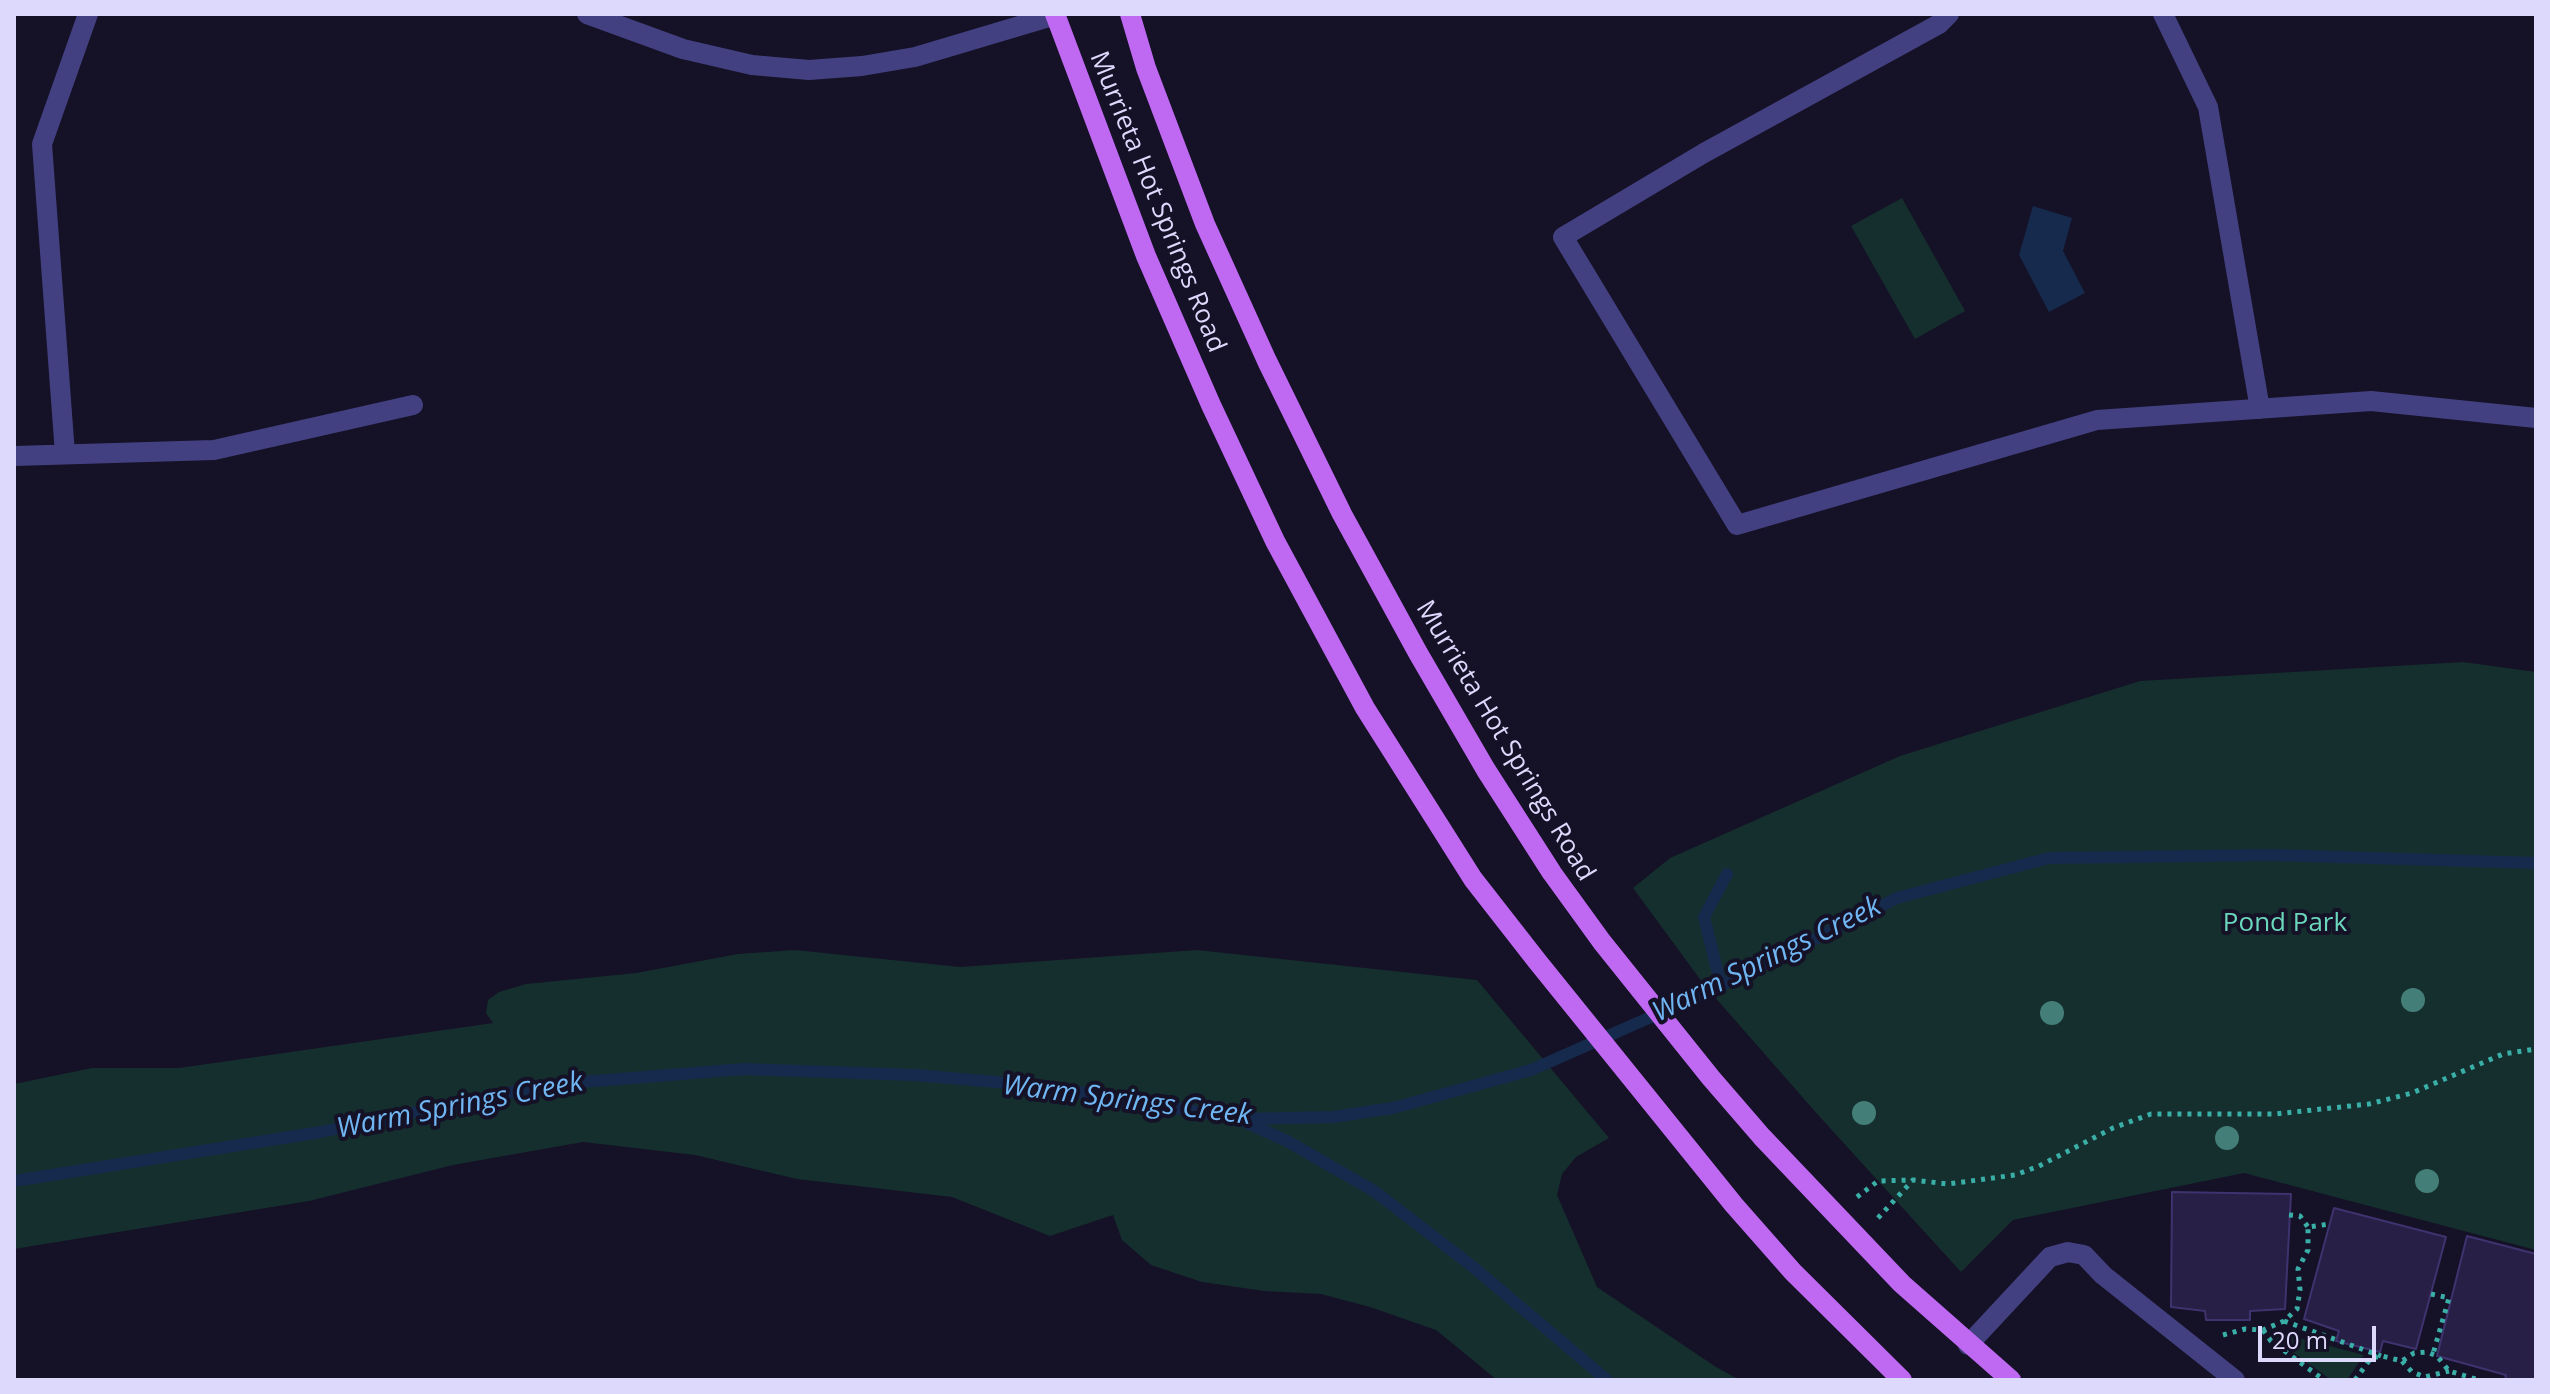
<!DOCTYPE html>
<html>
<head>
<meta charset="utf-8">
<style>
  body { margin:0 }
  #map { position:relative; width:2550px; height:1394px; overflow:hidden; background:#151126; font-family:"Open Sans",sans-serif }
  canvas { display:block }
  .frame { position:absolute; inset:0; border:16px solid #ddd9fc; pointer-events:none }
  .scale { position:absolute; left:2258px; top:1326px; width:118px; height:36px; box-sizing:border-box; border:4px solid #ddd9fc; border-top:0; padding-left:10px; font-size:24px; line-height:28px; white-space:nowrap; color:#ddd9fc; -webkit-text-stroke:6px #151126; paint-order:stroke }
</style>
</head>
<body>
<div id="map">
<canvas width="2550" height="1394"></canvas>
<div class="frame"></div>
<div class="scale">20 m</div>
</div>
<script>
const ctx = document.querySelector('canvas').getContext('2d');
ctx.lineJoin = 'round';
function fill(path, color) { ctx.fillStyle = color; ctx.fill(path, 'evenodd'); }
const poly = rows => new Path2D(rows.map(r => 'M' + r).join(''));
function strokePath(path, color, width, dash) { ctx.strokeStyle = color; ctx.lineWidth = width; ctx.lineCap = dash ? 'butt' : 'round'; ctx.setLineDash(dash || []); ctx.stroke(path); }
function write(font, color, halo, rows, align = 'center') {
  ctx.font = font + ' "Open Sans",sans-serif'; ctx.lineWidth = 8; ctx.setLineDash([]); ctx.textBaseline = 'middle'; ctx.strokeStyle = halo; ctx.fillStyle = color; for (const [text, x, y, turn = 0] of rows) {
    ctx.save(); ctx.translate(x, y); ctx.rotate((+turn || 0) * Math.PI / 180); ctx.textAlign = isNaN(turn) ? turn : align; if (halo) ctx.strokeText(text, 0, 0); ctx.fillText(text, 0, 0); ctx.restore();
  }
}
fill(poly([
  [1902,198,1965,311,1915,339,1851,226],
  [2463,662,2536,672,2536,1250,2244,1173,2013,1220,1961,1272,1819,1116,1705,986,1633,888,1670,858,1900,756,2140,681],
  [795,950,960,967,1197,950,1477,980,1609,1138,1576,1157,1562,1174,1557,1195,1597,1287,1716,1367,1740,1380,1497,1380,1436,1330,1370,1307,1321,1294,1264,1291,1202,1282,1151,1265,1122,1240,1113,1215,1050,1236,952,1197,797,1179,695,1155,583,1142,453,1165,309,1201,14,1249,14,1084,92,1068,179,1068,493,1023,486,1013,488,1000,499,992,526,984,636,973,738,954],
  [2280,1333,2364,1355,2347,1380,2331,1380,2276,1340]
]), '#152f2e');
fill(poly([
  [2033,206,2072,218,2063,251,2085,293,2049,312,2019,255]
]), '#152a4c');
strokePath(poly([
  [1721,986,1704,917,1727,874],
  [1243,1121,1287,1141,1374,1191,1472,1266,1607,1380],
  [14,1181,321,1132,545,1085,744,1069,915,1075,1043,1086,1240,1119,1333,1117,1393,1108,1531,1070,1721,986,1897,898,2049,858,2272,855,2536,863]
]), '#152a4c', 12);
const building = poly([
  [2172,1192,2291,1194,2285,1309,2250,1311,2250,1320,2206,1320,2205,1311,2171,1307,2172,1192],
  [2334,1208,2446,1237,2416,1349,2383,1341,2380,1352,2336,1341,2339,1331,2304,1319,2334,1208],
  [2467,1236,2536,1254,2536,1380,2505,1380,2506,1375,2437,1356,2467,1236]
]);
fill(building, '#271f45');
strokePath(building, '#3f336f', 2);
strokePath(poly([
  [1857,1197,1878,1181,1913,1180,1948,1184,2015,1175,2039,1166,2113,1128,2151,1114,2275,1114,2369,1104,2412,1093,2503,1054,2536,1049],
  [2289,1215,2300,1216,2308,1227],
  [1878,1218,1913,1180],
  [2431,1294,2449,1298,2433,1354],
  [2284,1321,2381,1356],
  [2263,1330,2271,1341,2324,1380],
  [2223,1335,2245,1329,2263,1330,2284,1321,2297,1309,2300,1290,2298,1269,2308,1250,2308,1227,2330,1224],
  [2402,1361,2412,1372,2425,1377,2449,1371],
  [2355,1380,2371,1358,2382,1356,2402,1361,2414,1353,2427,1352,2437,1356,2449,1371,2479,1380]
]), '#3aafa8', 5, [4, 6]);
strokePath(poly([
  [587,14,683,49,752,65,809,70,862,66,915,57,1056,15],
  [1949,14,1939,24,1704,153,1563,237,1737,525,2097,420,2371,401,2536,418],
  [2163,14,2208,107,2260,409],
  [65,454,42,144,88,14],
  [14,456,214,450,413,405],
  [1968,1345,2050,1257,2068,1252,2084,1255,2103,1275,2235,1380]
]), '#434081', 20);
strokePath(poly([
  [1055,14,1146,256,1211,405,1275,541,1365,708,1473,879,1537,961,1734,1205,1793,1272,1902,1380],
  [1130,14,1146,68,1205,224,1267,361,1342,514,1418,653,1486,770,1552,873,1602,942,1711,1078,1762,1137,1902,1284,2011,1380]
]), '#bf69f3', 20);
ctx.fillStyle = '#447e78';
for (const [x, y] of [
  [2413,1000],
  [2052,1013],
  [1864,1113],
  [2227,1138],
  [2427,1181]
]) { ctx.beginPath(); ctx.arc(x, y, 12, 0, 2 * Math.PI); ctx.fill(); }
write('26px', '#ddd9fc', '#151126', [
  ["Murrieta Hot Springs Road",1157,202,68],
  ["Murrieta Hot Springs Road",1505,741,59]
]);
write('26px', '#6ad7bc', '#151126', [
  ["Pond Park",2285,924]
]);
write('italic 28px', '#70b6f3', '#151126', [
  ["Warm Springs Creek",1767,960,-26],
  ["Warm Springs Creek",1127,1101,7],
  ["Warm Springs Creek",460,1106,-11]
]);
</script>
</body>
</html>
